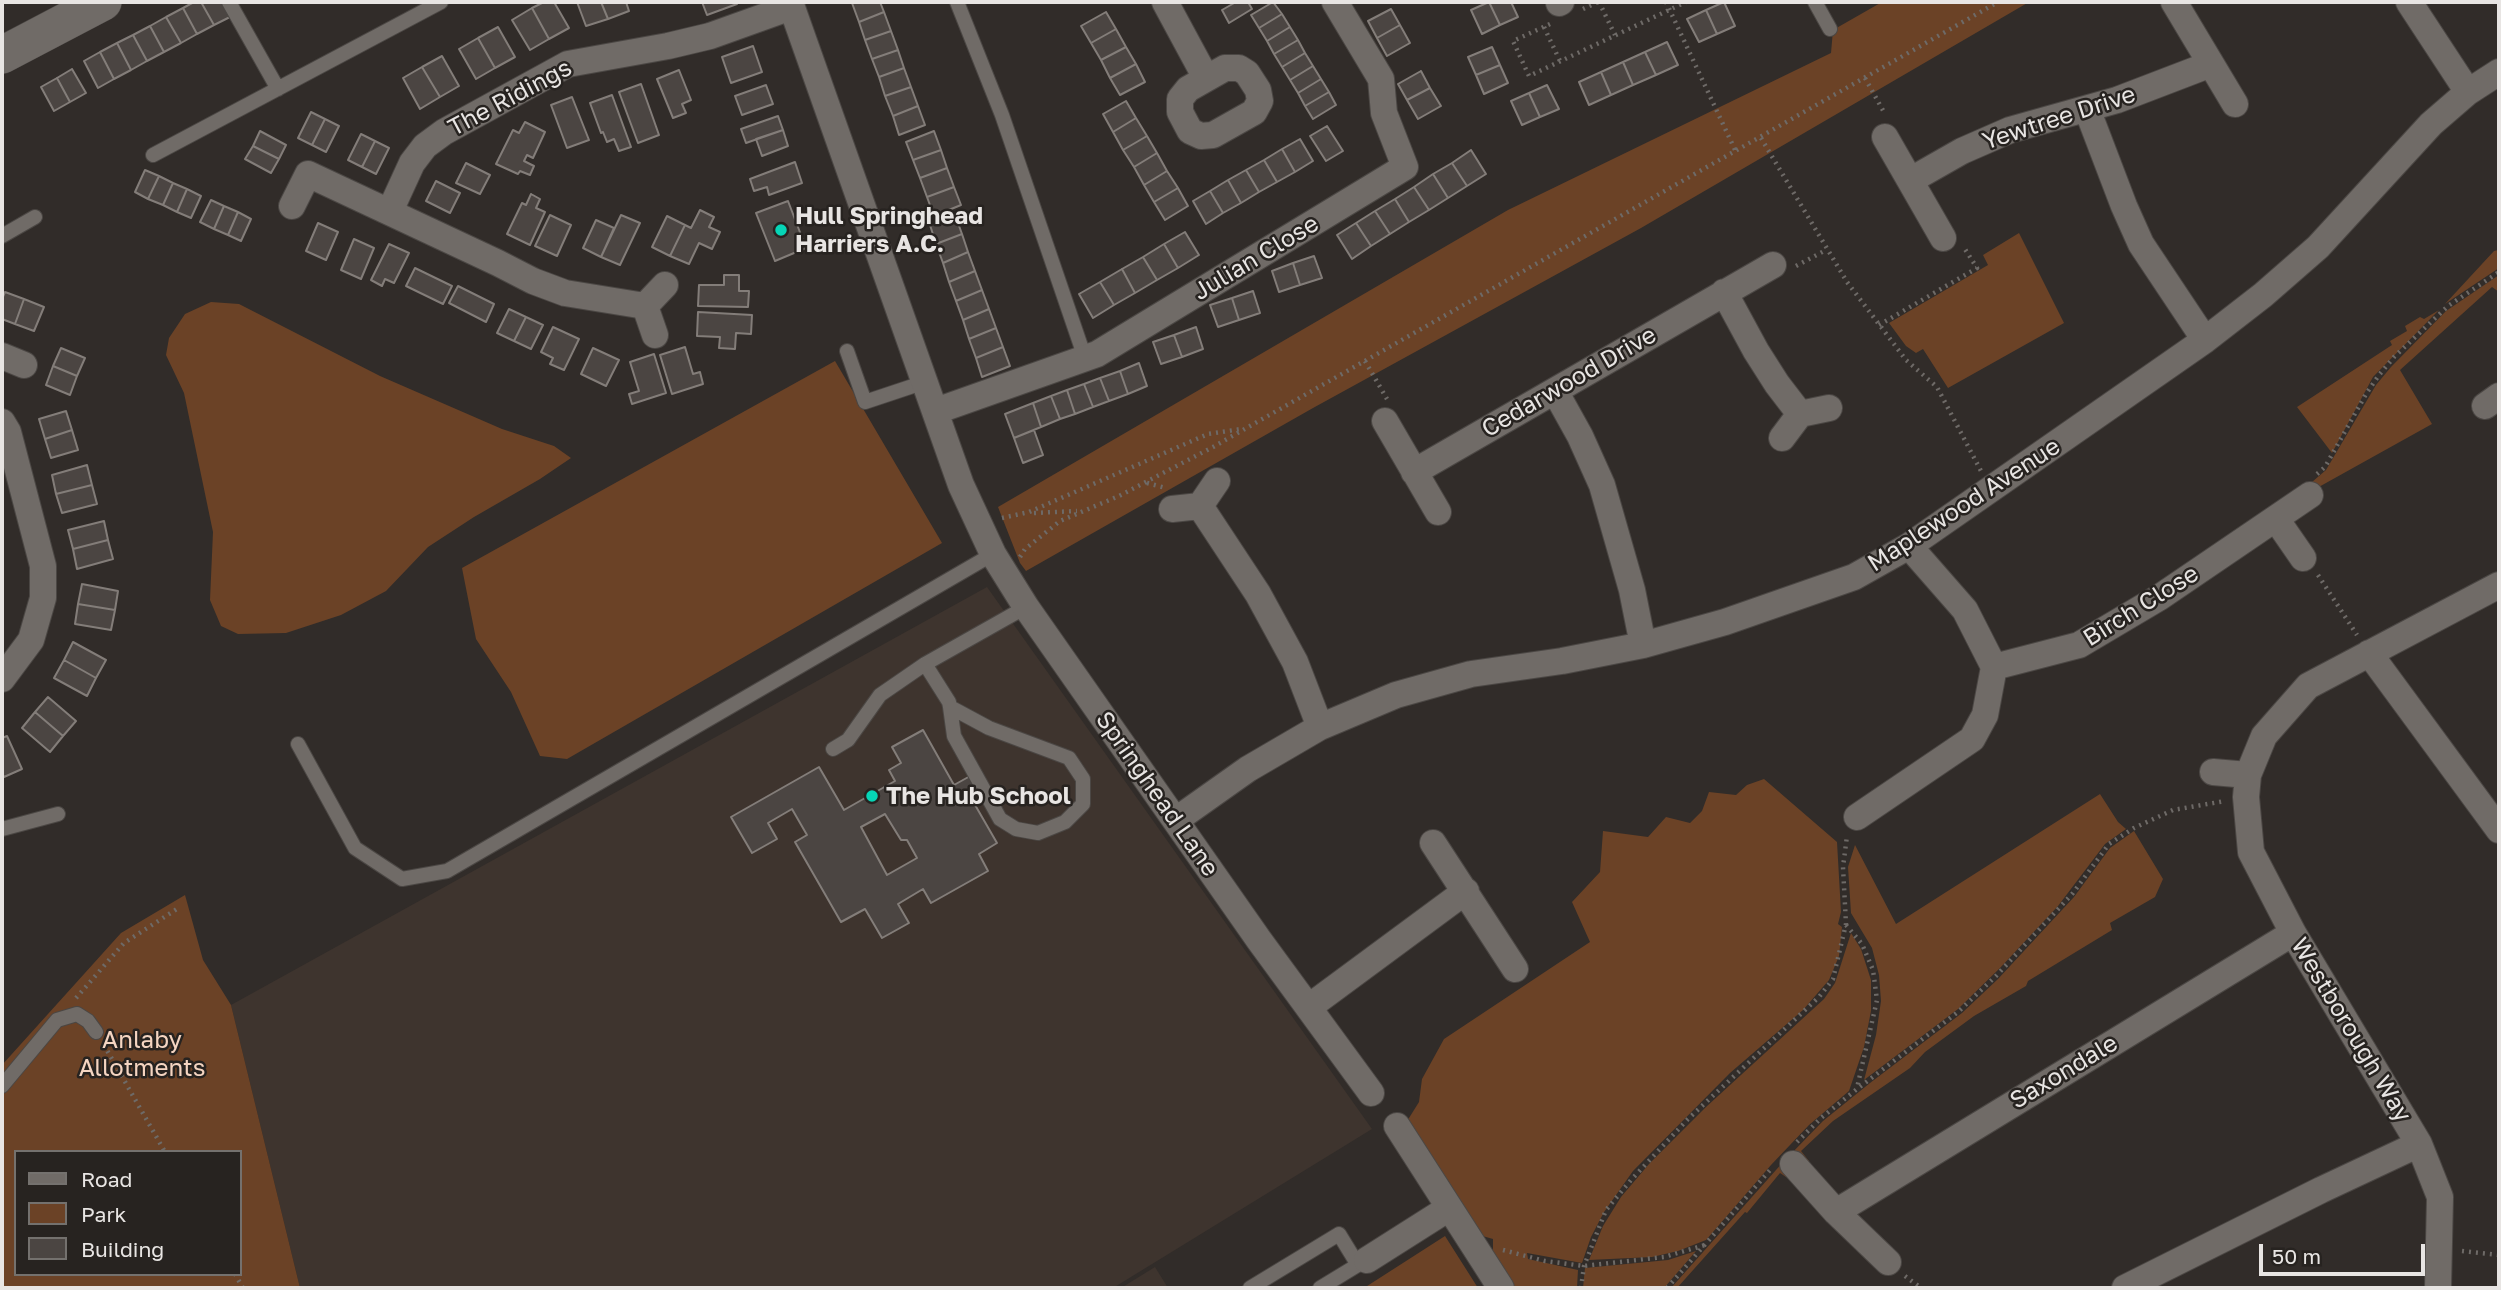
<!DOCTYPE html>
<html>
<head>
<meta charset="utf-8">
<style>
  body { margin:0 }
  #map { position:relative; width:2501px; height:1290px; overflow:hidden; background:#312c29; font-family:"Golos Text",sans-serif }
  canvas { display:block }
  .frame { position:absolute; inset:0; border:4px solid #e8e5e3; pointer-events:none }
  .legend { position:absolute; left:14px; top:1150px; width:228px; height:126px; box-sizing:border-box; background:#272320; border:2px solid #74716e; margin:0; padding:9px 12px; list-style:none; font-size:21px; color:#e8e5e3 }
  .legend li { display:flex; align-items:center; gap:14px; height:35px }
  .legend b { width:35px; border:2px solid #74716e }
  .scale { position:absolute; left:2259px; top:1244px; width:166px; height:32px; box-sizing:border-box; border:4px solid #e8e5e3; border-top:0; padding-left:9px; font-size:21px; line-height:24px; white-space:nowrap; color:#e8e5e3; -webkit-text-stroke:5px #272320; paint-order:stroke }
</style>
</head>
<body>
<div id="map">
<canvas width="2501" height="1290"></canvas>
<div class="frame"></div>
<ul class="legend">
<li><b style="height:9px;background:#706b67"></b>Road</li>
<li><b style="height:19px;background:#6b4226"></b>Park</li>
<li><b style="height:19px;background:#4b4542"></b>Building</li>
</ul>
<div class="scale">50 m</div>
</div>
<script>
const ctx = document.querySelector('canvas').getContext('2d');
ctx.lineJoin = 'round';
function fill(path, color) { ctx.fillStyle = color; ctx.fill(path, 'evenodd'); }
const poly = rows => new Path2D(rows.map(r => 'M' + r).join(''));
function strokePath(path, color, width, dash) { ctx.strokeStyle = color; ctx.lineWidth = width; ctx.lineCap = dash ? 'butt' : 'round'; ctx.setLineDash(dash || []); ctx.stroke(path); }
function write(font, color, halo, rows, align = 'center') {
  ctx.font = font + ' "Golos Text",sans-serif'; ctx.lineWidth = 5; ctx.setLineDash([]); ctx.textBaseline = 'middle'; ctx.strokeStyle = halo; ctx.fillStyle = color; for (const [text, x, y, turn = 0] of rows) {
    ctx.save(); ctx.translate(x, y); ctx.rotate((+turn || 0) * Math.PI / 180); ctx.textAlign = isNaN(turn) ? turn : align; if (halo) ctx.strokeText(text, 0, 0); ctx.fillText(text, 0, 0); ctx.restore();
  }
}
fill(poly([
  [987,587,1372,1129,1113,1288,300,1288,231,1005],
  [1155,1267,1168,1288,1121,1288]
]), '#3e342e');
fill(poly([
  [1882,2,2029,2,1641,228,1313,408,1026,571,1020,563,998,507,1508,210,1831,53,1833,30],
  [2019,233,2064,323,1948,388,1923,349,1916,353,1906,346,1889,323,1988,265,1983,255],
  [2499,243,2499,268,2445,304,2494,251,2498,250],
  [2499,275,2499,292,2492,287,2400,370,2432,424,2317,488,2312,482,2326,470,2376,385,2391,367,2446,311],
  [211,302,239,304,380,376,502,429,554,446,571,458,540,479,474,517,428,547,386,591,341,615,286,633,238,634,221,626,210,600,213,532,184,393,166,355,169,338,185,314],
  [2439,310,2373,377,2332,453,2297,407,2392,345,2390,341,2407,331,2405,326,2420,317,2424,319],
  [835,361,942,543,567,759,540,756,511,692,476,639,462,568],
  [1764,779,1837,842,1841,912,1838,924,1842,927,1839,956,1829,980,1803,1010,1730,1073,1633,1171,1604,1212,1591,1237,1582,1263,1527,1253,1528,1259,1578,1270,1577,1288,1515,1288,1493,1255,1493,1239,1472,1233,1404,1126,1419,1102,1422,1079,1444,1039,1590,942,1572,902,1600,872,1603,831,1648,837,1666,817,1690,823,1702,811,1709,792,1736,795,1747,785],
  [2100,794,2118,822,2126,829,2105,844,2058,906,2000,968,1958,1009,1864,1080,1876,1035,1881,1001,1879,975,1872,948,1851,913,1848,867,1855,845,1896,924],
  [2134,831,2163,879,2155,897,2110,923,2112,930,2028,981,2026,986,1974,1016,1925,1052,1910,1068,1833,1121,1801,1151,1809,1161,1802,1168,1789,1156,1823,1121,1870,1083,1962,1013,1998,979,2074,897,2110,848],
  [185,895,203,960,231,1005,300,1288,2,1288,2,1065,121,933],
  [16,1152,240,1152,240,1274,16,1274],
  [1851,933,1861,949,1871,980,1871,1011,1864,1047,1849,1091,1809,1125,1771,1165,1706,1240,1678,1251,1652,1257,1589,1260,1603,1226,1621,1197,1649,1164,1706,1107,1824,999,1835,983],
  [1784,1161,1793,1170,1786,1177,1780,1173,1747,1213,1745,1212,1677,1288,1671,1288],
  [1445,1236,1478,1288,1364,1288],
  [1696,1251,1664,1288,1583,1288,1585,1268,1668,1260]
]), '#6b4226');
const building = poly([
  [194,2,201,2,214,25,197,34,183,8,194,2],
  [201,2,222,2,230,17,214,25,201,2],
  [544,2,554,2,569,28,549,39,532,8,544,2],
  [577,2,601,2,608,19,586,26,577,2],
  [601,2,626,2,629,11,608,19,601,2],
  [702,2,736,2,737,4,707,15,702,2],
  [855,2,880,2,884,12,859,22,852,3,855,2],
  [1236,2,1248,2,1252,9,1229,23,1222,10,1236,2],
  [1273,2,1282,14,1259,28,1251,15,1273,2],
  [1489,2,1511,2,1518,17,1500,25,1489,2],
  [1489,2,1500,25,1482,34,1471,10,1489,2],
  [1724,2,1735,26,1717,34,1706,10,1724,2],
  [183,8,197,34,181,43,166,17,183,8],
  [532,8,549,39,530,50,512,20,532,8],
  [1391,9,1400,25,1377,38,1368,21,1391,9],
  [1706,10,1717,34,1699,42,1687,19,1706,10],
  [884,12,891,31,865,40,859,22,884,12],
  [1106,12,1116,29,1091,43,1081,26,1106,12],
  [1282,14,1290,27,1267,41,1259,28,1282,14],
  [166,17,181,43,164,52,150,26,166,17],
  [1400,25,1410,43,1387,56,1377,38,1400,25],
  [150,26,164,52,147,61,133,35,150,26],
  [498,27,515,57,495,68,478,38,498,27],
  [1290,27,1298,40,1274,54,1267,41,1290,27],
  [1116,29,1126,47,1101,60,1091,43,1116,29],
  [891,31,898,50,872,59,865,40,891,31],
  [133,35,147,61,131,70,117,43,133,35],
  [478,38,495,68,476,79,459,49,478,38],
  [1298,40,1305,53,1282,67,1274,54,1298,40],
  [1667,42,1678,65,1656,75,1645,52,1667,42],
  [117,43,131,70,114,79,100,52,117,43],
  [753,46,762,72,731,83,722,57,753,46],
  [1126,47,1136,64,1110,78,1101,60,1126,47],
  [1492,47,1500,65,1476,75,1468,57,1492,47],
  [898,50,904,68,879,77,872,59,898,50],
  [100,52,114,79,98,88,84,61,100,52],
  [1645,52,1656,75,1633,85,1623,62,1645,52],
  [1305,53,1313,66,1290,80,1282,67,1305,53],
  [442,56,459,86,440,97,422,67,442,56],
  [1623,62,1633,85,1611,95,1601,72,1623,62],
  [1136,64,1145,82,1120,95,1110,78,1136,64],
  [1500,65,1508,83,1484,94,1476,75,1500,65],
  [1313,66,1321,79,1298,93,1290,80,1313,66],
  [422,67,440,97,420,109,403,78,422,67],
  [904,68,911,87,885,96,879,77,904,68],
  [72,69,86,93,70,102,57,78,72,69],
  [679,70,691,100,682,104,686,113,673,118,657,79,679,70],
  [1421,71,1430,88,1407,100,1398,84,1421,71],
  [1601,72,1611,95,1589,105,1579,82,1601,72],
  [57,78,70,102,54,111,41,87,57,78],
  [1321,79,1329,92,1305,106,1298,93,1321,79],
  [641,84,659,135,638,143,619,92,641,84],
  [766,85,773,104,742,115,735,96,766,85],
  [1547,85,1559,109,1540,117,1529,93,1547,85],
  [911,87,918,106,893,116,885,96,911,87],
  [1430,88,1441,106,1418,119,1407,100,1430,88],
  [1329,92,1336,105,1313,119,1305,106,1329,92],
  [1529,93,1540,117,1522,125,1511,101,1529,93],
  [612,95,631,147,619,151,614,139,607,142,603,132,601,133,590,103,612,95],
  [572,97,589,140,567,148,551,105,572,97],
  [1126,101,1136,118,1113,132,1103,114,1126,101],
  [918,106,925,125,899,135,893,116,918,106],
  [311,112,325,119,312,145,298,138,311,112],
  [778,116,783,130,746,143,741,129,778,116],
  [1136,118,1147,136,1123,150,1113,132,1136,118],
  [325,119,339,126,326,152,312,145,325,119],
  [525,122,545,132,533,158,527,155,524,161,534,166,530,175,520,171,518,174,496,164,513,130,519,133,525,122],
  [1327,126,1343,151,1326,161,1310,136,1327,126],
  [783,130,788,146,762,156,756,139,783,130],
  [260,131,286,145,279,159,253,146,260,131],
  [934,131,941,150,913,160,906,142,934,131],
  [361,134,375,141,362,167,348,160,361,134],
  [1147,136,1157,153,1134,167,1123,150,1147,136],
  [1300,139,1313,161,1295,172,1282,149,1300,139],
  [375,141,389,148,376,174,362,167,375,141],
  [253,146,279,159,271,173,245,159,253,146],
  [1282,149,1295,172,1277,182,1264,160,1282,149],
  [941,150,947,168,920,178,913,160,941,150],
  [1471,150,1486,174,1467,186,1452,163,1471,150],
  [1157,153,1167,171,1144,185,1134,167,1157,153],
  [1264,160,1277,182,1259,192,1246,170,1264,160],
  [795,162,802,183,769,195,767,187,754,191,750,179,795,162],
  [466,163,490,175,480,194,456,183,466,163],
  [1452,163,1467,186,1448,198,1433,174,1452,163],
  [947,168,954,187,927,197,920,178,947,168],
  [145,170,159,176,148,199,135,192,145,170],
  [1246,170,1259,192,1241,203,1228,180,1246,170],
  [1167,171,1178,188,1154,202,1144,185,1167,171],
  [1433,174,1448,198,1429,210,1414,187,1433,174],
  [159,176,173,183,163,205,148,199,159,176],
  [1228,180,1241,203,1223,213,1210,191,1228,180],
  [436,181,460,193,450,213,426,201,436,181],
  [173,183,187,189,177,212,163,205,173,183],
  [954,187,961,205,934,216,927,197,954,187],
  [1414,187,1429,210,1409,222,1395,199,1414,187],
  [1178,188,1188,206,1165,220,1154,202,1178,188],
  [187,189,201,196,191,218,177,212,187,189],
  [1210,191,1223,213,1206,224,1193,201,1210,191],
  [531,194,540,199,536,208,545,212,530,245,507,234,522,203,526,205,531,194],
  [1395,199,1409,222,1390,234,1375,211,1395,199],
  [211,200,224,206,214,229,200,222,211,200],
  [788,201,806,248,775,261,756,213,788,201],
  [224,206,238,212,228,235,214,229,224,206],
  [700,210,714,217,709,227,720,232,712,249,699,243,689,264,670,256,685,225,691,228,700,210],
  [1375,211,1390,234,1371,246,1356,223,1375,211],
  [238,212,251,219,241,241,228,235,238,212],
  [550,215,571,225,557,256,535,246,550,215],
  [621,215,640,223,620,265,601,257,621,215],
  [955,215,962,234,936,244,930,225,955,215],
  [667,216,685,225,670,256,652,247,667,216],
  [596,220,614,228,601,257,583,248,596,220],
  [318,223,338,232,326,260,306,251,318,223],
  [1356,223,1371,246,1352,259,1337,235,1356,223],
  [1185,232,1199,255,1178,268,1164,244,1185,232],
  [962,234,968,252,943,263,936,244,962,234],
  [354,239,374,248,361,279,341,270,354,239],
  [389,244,409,253,394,283,385,279,382,286,371,280,389,244],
  [1164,244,1178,268,1157,280,1143,257,1164,244],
  [968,252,975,271,949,282,943,263,968,252],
  [1314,256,1322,278,1300,285,1293,263,1314,256],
  [1143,257,1157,280,1135,293,1122,269,1143,257],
  [1293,263,1300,285,1279,292,1272,271,1293,263],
  [415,268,452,286,443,304,406,286,415,268],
  [1122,269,1135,293,1114,305,1100,282,1122,269],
  [975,271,982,290,956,301,949,282,975,271],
  [724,275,739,275,739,291,749,291,748,307,698,306,699,285,724,285,724,275],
  [1100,282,1114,305,1093,318,1079,294,1100,282],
  [458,286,494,304,486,322,449,303,458,286],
  [982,290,989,309,963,320,956,301,982,290],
  [1253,291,1260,313,1239,320,1232,298,1253,291],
  [5,292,24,299,15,324,2,319,2,299,5,292],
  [1232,298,1239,320,1218,327,1210,305,1232,298],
  [24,299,44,307,34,331,15,324,24,299],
  [509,309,526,317,514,341,497,333,509,309],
  [989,309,996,328,969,339,963,320,989,309],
  [698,312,752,315,751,334,736,333,735,349,719,348,720,337,697,336,698,312],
  [526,317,543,325,531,349,514,341,526,317],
  [553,327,579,339,564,370,550,364,553,358,541,352,553,327],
  [1196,327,1203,349,1182,357,1174,335,1196,327],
  [996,328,1003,347,976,358,969,339,996,328],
  [1174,335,1182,357,1161,364,1153,342,1174,335],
  [685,347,693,374,700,372,703,384,672,394,660,355,685,347],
  [1003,347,1010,366,982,377,976,358,1003,347],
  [61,348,85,358,77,376,53,366,61,348],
  [593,348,619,360,606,386,581,374,593,348],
  [654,354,666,393,632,404,629,394,639,391,630,362,654,354],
  [1139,363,1147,386,1128,394,1120,371,1139,363],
  [53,366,77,376,70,395,46,385,53,366],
  [1120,371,1128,394,1109,401,1100,378,1120,371],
  [1100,378,1109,401,1093,407,1084,384,1100,378],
  [1084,384,1093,407,1075,414,1067,390,1084,384],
  [1067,390,1075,414,1060,419,1051,396,1067,390],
  [1051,396,1060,419,1041,427,1033,403,1051,396],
  [1033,403,1041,427,1014,438,1005,414,1033,403],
  [66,411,72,430,45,439,39,419,66,411],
  [72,430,78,450,51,458,45,439,72,430],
  [1034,430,1043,455,1023,463,1014,438,1034,430],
  [87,465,92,485,56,494,52,475,87,465],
  [92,485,97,504,62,513,56,494,92,485],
  [104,521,108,540,73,549,68,530,104,521],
  [108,540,113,559,77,569,73,549,108,540],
  [82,584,118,591,115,610,78,604,82,584],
  [78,604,115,610,111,630,75,624,78,604],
  [73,642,106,660,96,678,64,660,73,642],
  [64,660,96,678,87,696,54,678,64,660],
  [48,697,76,721,63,736,35,712,48,697],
  [35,712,63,736,50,752,22,728,35,712],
  [923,730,954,785,972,775,978,785,967,791,997,843,979,854,988,871,931,903,923,889,898,904,909,923,882,938,865,909,841,922,795,842,807,835,792,809,768,823,777,839,752,853,731,817,819,767,844,810,895,781,889,770,901,763,892,747,923,730],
  [885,814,901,840,907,840,917,858,887,875,861,827,885,814],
  [7,736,22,769,4,777,2,773,2,738,7,736]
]);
fill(building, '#4b4542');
strokePath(building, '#837d79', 2);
const lane = poly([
  [229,2,278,89],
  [957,2,1002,115,1085,358],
  [1815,2,1830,29],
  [153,155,441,2],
  [2,236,35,217],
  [847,351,865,402,925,382],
  [950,707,989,728,1069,758,1083,779,1083,804,1065,822,1038,833,1016,829,1000,819,954,736,950,707,949,702,925,664,1026,607],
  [298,744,355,848,402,879,447,871,993,554],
  [833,749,848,740,880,695,925,664],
  [2,829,58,814],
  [2,1086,57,1020,77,1014,88,1021,96,1032],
  [1250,1288,1339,1234,1358,1265],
  [1320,1288,1366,1260]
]);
const street = poly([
  [790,2,961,485,993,554,1026,607,1259,940,1371,1093],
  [1165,2,1206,78],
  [2174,2,2235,104],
  [2409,2,2468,92],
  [1559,3,1561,2],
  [1225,68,1239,68,1247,73,1258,90,1260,101,1254,112,1213,135,1201,136,1190,131,1180,112,1180,99,1188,89,1225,68],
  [2087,109,2124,206,2141,244,2205,340],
  [1885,137,1943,238],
  [1911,180,1962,151,2010,130,2117,100,2211,64],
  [292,206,308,174,498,263,533,281,565,293,645,306],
  [390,211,412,163,425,146,444,132,568,64,668,46,710,36,791,7],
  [1724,292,1756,351,1777,384,1800,414],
  [655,335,645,306,665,285],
  [2,356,24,365],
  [1555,391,1580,436,1602,485,1632,590,1643,645],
  [2485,406,2499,396],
  [936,411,1097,354,1405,167,1384,113,1381,79,1335,2],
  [1385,421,1438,512],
  [2,422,8,432,43,566,43,598,31,640,2,679],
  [1782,438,1800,414,1829,408],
  [1414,472,1773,265],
  [1200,506,1258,594,1295,662,1320,727],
  [1172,509,1200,506,1217,481],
  [2276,519,2303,558],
  [2369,653,2499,830],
  [1994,667,2079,645,2160,597,2310,495],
  [2213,772,2248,775],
  [1857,817,1972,739,1985,715,1994,667,1965,610,1909,546],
  [1176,820,1248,769,1320,727,1396,695,1471,674,1562,661,1643,645,1725,622,1854,577,1909,546,2205,340,2263,295,2318,247,2431,124,2468,92,2499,72],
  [1433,843,1515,969],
  [1309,1007,1466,891],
  [1397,1126,1501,1288],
  [1793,1164,1836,1212,1888,1262],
  [1836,1212,2293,933],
  [1367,1260,1449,1208],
  [2125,1288,2321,1190,2419,1144],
  [2438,1288,2440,1197,2419,1144,2293,933,2251,852,2246,797,2248,775,2264,736,2308,686,2499,585]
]);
const secondary = poly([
  [2,55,103,2]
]);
strokePath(lane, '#4b4744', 16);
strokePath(street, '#4b4744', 28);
strokePath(secondary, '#4b4744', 38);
strokePath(poly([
  [1599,2,1615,35],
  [1666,2,1736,152],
  [1583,9,1598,2],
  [1550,24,1513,41,1529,76,1686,2],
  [1544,27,1560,61],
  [1865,78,1885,114],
  [1761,138,1847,282,1906,360,1937,387,1981,471],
  [1796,266,1826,250],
  [1879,325,1977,268,1963,246],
  [1365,361,1387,399],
  [2317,474,2325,467,2366,394,2379,375,2394,357,2448,306,2499,272],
  [1147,483,1166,488],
  [1034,513,1077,511],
  [1002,518,1029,512,1208,434,1241,429],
  [1020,557,1025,549,1060,521,1119,496,1213,447,1998,2],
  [2318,575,2357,635],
  [1846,925,1862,944,1873,970,1877,1000,1857,1088],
  [76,998,124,943,180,907],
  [104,1045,165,1152],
  [1797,1142,1821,1118,1857,1089,1958,1012,1996,976,2073,893,2109,844,2134,828,2173,810,2225,801],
  [1503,1250,1545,1261,1584,1266,1664,1257,1705,1245],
  [2462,1251,2499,1255],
  [235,1274,243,1288],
  [1905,1276,1921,1288],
  [1581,1288,1584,1266,1606,1210,1631,1180,1688,1119,1819,997,1833,979,1846,924,1843,867,1847,836],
  [1667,1288,1771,1169]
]), '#6e6a67', 4.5, [2, 5]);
strokePath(lane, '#706b67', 14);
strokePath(street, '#706b67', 26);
strokePath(secondary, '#706b67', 37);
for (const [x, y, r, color] of [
  [781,230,7,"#06d5b6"],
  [872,796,7,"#06d5b6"]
]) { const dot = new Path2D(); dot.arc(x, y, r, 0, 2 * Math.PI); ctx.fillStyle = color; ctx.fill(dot); strokePath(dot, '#272320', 2.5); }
write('24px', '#e8e5e3', '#272320', [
  ["The Ridings",510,98,-28],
  ["Yewtree Drive",2059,118,-18],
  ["Julian Close",1256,258,-31],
  ["Cedarwood Drive",1569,382,-30],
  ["Maplewood Avenue",1964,505,-33],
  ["Birch Close",2141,606,-32],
  ["Springhead Lane",1157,794,55],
  ["Westborough Way",2351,1030,59],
  ["Saxondale",2064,1072,-31]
]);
write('bold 24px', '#e8e5e3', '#272320', [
  ["Hull Springhead",795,216],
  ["Harriers A.C.",795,244],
  ["The Hub School",886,796]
], 'left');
write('24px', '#f5d5c1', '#272320', [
  ["Anlaby",142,1040],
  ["Allotments",142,1068]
]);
</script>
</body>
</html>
